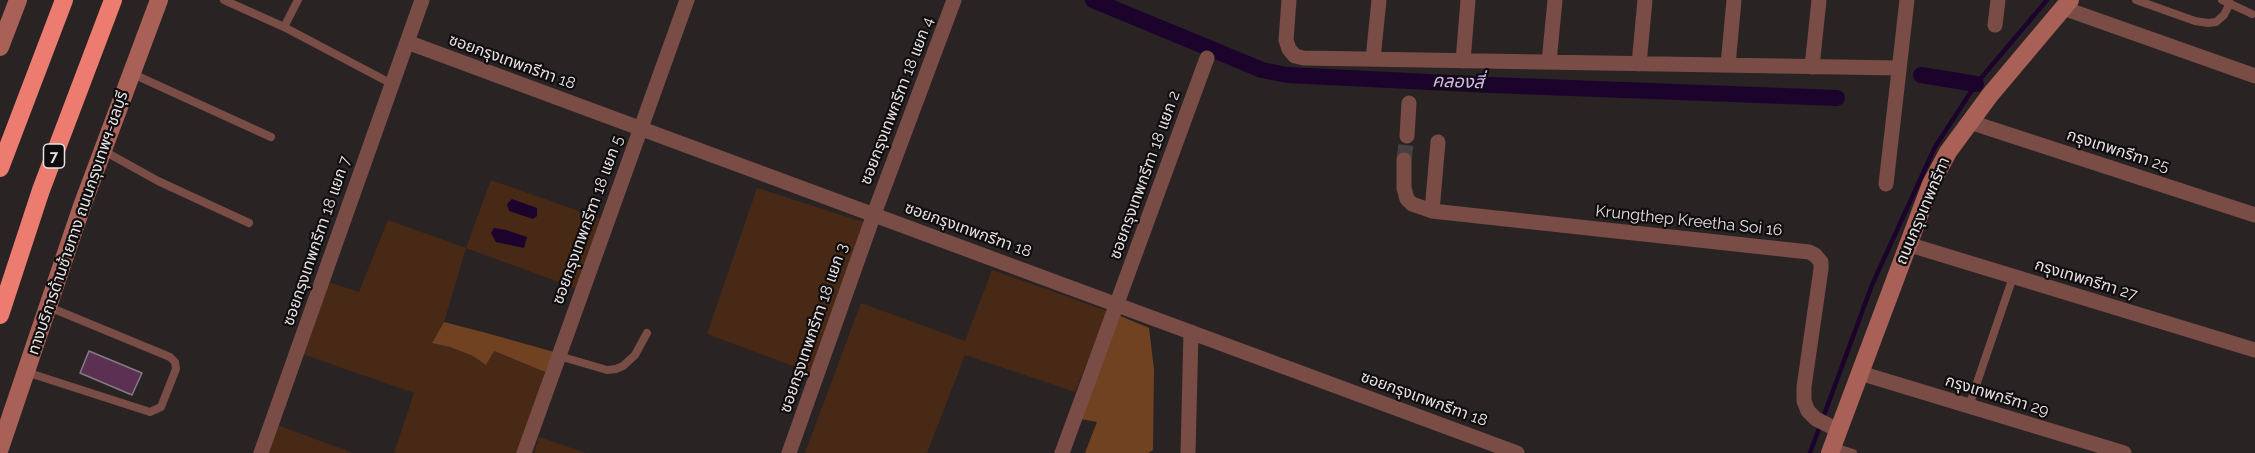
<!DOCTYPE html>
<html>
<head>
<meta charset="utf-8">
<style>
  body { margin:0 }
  canvas { display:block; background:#292324 }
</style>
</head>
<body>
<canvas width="2255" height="453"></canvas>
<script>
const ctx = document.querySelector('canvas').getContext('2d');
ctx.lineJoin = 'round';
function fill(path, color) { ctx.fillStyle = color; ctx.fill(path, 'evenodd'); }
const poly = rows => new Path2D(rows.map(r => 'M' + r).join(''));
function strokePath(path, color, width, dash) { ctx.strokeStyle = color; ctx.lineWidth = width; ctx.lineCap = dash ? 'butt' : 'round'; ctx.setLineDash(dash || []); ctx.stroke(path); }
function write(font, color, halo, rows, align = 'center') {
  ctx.font = font + ' Raleway,"Noto Sans Thai",sans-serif'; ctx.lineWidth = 4.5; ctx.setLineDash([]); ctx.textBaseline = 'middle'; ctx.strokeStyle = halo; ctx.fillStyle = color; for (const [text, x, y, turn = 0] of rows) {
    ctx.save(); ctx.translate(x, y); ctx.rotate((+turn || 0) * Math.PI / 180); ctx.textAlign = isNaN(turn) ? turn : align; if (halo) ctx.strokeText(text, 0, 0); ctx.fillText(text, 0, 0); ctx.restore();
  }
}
fill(poly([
  [491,180,604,220,578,289,466,248,444,322,432,343,450,347,473,356,486,365,493,351,545,372,518,453,394,453,414,393,300,353,328,282,359,292,388,220,466,248],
  [757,188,863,222,812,373,707,334],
  [992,270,1107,311,1075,392,965,355,927,453,805,453,861,303,965,341],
  [277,425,353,453,267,453],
  [539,437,586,453,534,453]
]), '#472915');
fill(poly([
  [1118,315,1149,328,1154,369,1153,450,1148,453,1085,453,1097,422,1081,419],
  [444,322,490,334,554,352,545,372,494,351,486,365,473,356,450,347,432,343]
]), '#714221');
fill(poly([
  [512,199,537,208,537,216,533,219,509,211,507,204],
  [494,228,506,230,527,237,524,248,496,242,491,233]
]), '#1c032c');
strokePath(poly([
  [1810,453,1872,285,1935,147,1976,84,2047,0]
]), '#1c032c', 4.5);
strokePath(poly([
  [1093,0,1262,70,1287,75,1491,85,1837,98],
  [1921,75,1976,84]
]), '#1c032c', 16);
const building = poly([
  [89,351,142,373,132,395,80,373,89,351]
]);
fill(building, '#5b3052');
strokePath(building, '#837c81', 1.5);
strokePath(poly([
  [1404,160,1407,136]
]), '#454041', 15, [15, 8]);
strokePath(poly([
  [224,0,284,27,392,84],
  [2136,0,2195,21,2208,23,2216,22,2224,15,2230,3],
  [2222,0,2252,14],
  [284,27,298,0],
  [133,74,271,137],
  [104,151,158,181,249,223],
  [559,356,607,370,616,369,623,366,635,355,647,333],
  [26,372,150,412,161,407,176,369,175,362,170,357,49,307],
  [1969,406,2013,277],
  [1834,447,1853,453]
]), '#794c45', 8);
strokePath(poly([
  [1289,0,1286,40,1289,49,1295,56,1304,58,1899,68],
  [2063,8,2255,76],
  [1995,25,1998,0],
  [407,42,1517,453],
  [1373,59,1379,0],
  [1463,61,1468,0],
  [1549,62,1555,0],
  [1639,64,1645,0],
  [1728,65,1734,0],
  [1812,67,1819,0],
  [1970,122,2255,215],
  [1407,136,1409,103],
  [1438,142,1432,211,1809,252,1815,255,1821,262,1821,269,1804,387,1804,401,1808,411,1816,419,1838,430],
  [1404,160,1404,188,1407,199,1412,204,1432,211],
  [1886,184,1907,0],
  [1907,244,2255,350],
  [1860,373,2124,453],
  [261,453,422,0],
  [524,453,687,0],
  [789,453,874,214,954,0],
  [1062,453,1207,58],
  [1188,453,1191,332]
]), '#794c45', 15);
strokePath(poly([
  [0,47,18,0],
  [0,448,82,206,159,0],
  [1830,453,1931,184,1948,152,1990,95,2070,0]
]), '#a86057', 18);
strokePath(poly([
  [0,168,64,0],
  [0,315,41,190,113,0]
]), '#ec7c6f', 18);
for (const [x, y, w] of [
  [54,156,21]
]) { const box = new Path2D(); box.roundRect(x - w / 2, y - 12, w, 24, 4.5); ctx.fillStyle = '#100d0e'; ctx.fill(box); strokePath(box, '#e6e2e3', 1.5); }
write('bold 15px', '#e6e2e3', null, [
  ["7",54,156]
]);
write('16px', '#e6e2e3', '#100d0e', [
  ["ซอยกรุงเทพกรีฑา 18",512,62,20],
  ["ซอยกรุงเทพกรีฑา 18 แยก 4",897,101,-69],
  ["กรุงเทพกรีฑา 25",2118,151,18],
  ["ซอยกรุงเทพกรีฑา 18 แยก 2",1145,175,-70],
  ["ถนนกรุงเทพกรีฑา",1923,211,-67],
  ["ซอยกรุงเทพกรีฑา 18 แยก 5",588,220,-70],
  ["Krungthep Kreetha Soi 16",1689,221,6],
  ["ทางบริการด้านซ้ายทาง ถนนกรุงเทพฯ-ชลบุรี",78,223,-71],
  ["ซอยกรุงเทพกรีฑา 18",968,230,20],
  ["ซอยกรุงเทพกรีฑา 18 แยก 7",317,241,-71],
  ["กรุงเทพกรีฑา 27",2086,280,17],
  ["ซอยกรุงเทพกรีฑา 18 แยก 3",814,328,-71],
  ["กรุงเทพกรีฑา 29",1997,396,17],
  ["ซอยกรุงเทพกรีฑา 18",1424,399,20]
]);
write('italic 18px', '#dcb3fe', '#100d0e', [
  ["คลองสี่",1458,82,2]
]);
</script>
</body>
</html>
